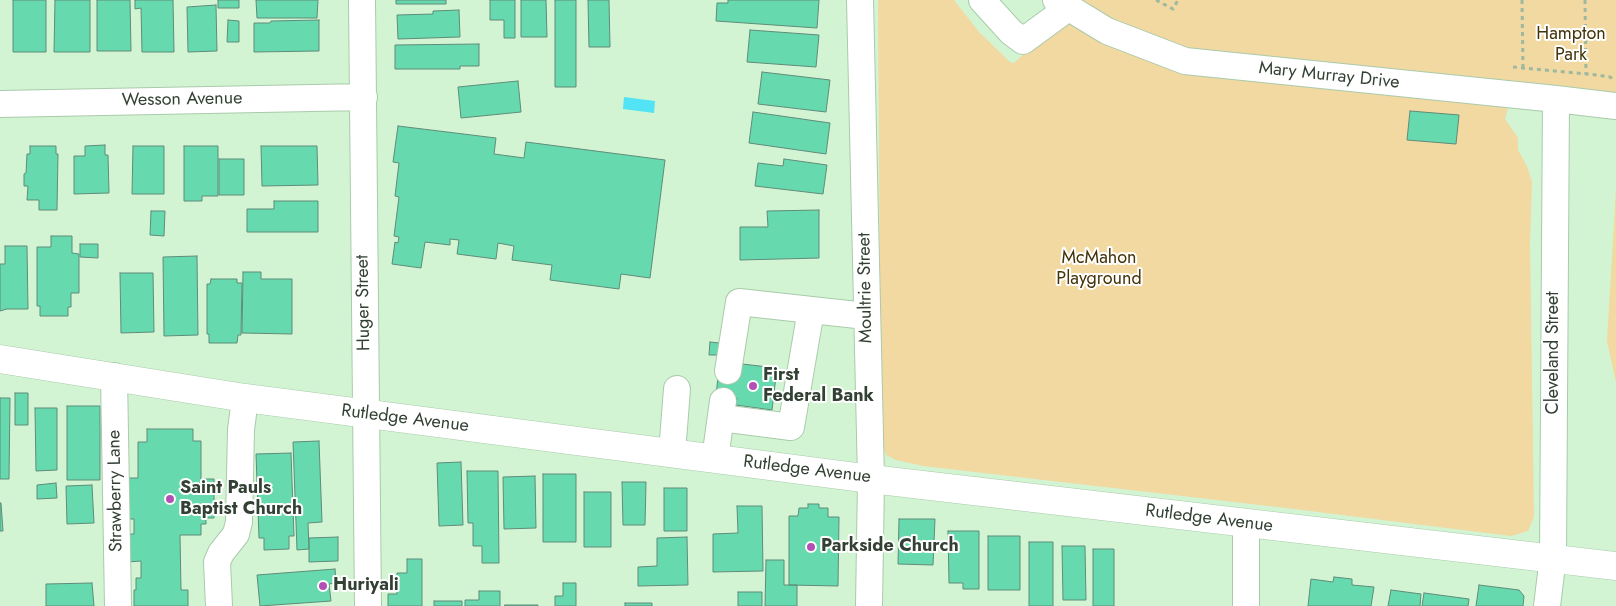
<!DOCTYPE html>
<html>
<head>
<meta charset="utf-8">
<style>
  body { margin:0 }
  canvas { display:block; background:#d2f4d3 }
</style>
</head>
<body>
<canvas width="1616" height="606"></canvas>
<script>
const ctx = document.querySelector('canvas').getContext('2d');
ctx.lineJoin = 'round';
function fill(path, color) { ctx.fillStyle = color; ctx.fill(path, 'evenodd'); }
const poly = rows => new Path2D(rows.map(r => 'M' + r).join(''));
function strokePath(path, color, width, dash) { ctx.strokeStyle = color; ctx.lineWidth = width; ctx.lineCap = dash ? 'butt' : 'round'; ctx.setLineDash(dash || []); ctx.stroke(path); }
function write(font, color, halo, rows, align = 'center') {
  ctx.font = font + ' Jost,sans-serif'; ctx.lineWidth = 4; ctx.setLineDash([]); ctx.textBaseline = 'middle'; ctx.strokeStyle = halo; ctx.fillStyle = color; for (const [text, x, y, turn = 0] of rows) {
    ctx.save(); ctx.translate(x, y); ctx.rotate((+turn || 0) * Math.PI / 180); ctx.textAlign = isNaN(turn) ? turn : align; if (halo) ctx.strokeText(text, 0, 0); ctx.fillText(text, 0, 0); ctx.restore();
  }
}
fill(poly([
  [878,0,954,0,979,32,1010,62,1014,63,1057,24,1071,23,1140,55,1508,107,1505,119,1518,138,1518,150,1527,166,1532,182,1530,243,1534,517,1528,531,1511,536,1286,508,923,466,896,460,886,455,881,441],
  [1072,0,1616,0,1616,95,1186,52,1143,38],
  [1616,189,1616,383,1607,341]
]), '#f2d8a1');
fill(poly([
  [624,97,655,101,654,113,623,109]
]), '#52e3f4');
const building = poly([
  [13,0,46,0,46,52,13,52,13,0],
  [55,0,90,0,90,52,54,52,55,0],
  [97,0,130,0,131,51,97,51,97,0],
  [135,0,173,0,174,52,142,52,141,8,135,9,135,0],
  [218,0,239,0,239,8,218,8,218,0],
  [256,0,318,0,317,18,257,18,256,0],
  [396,0,446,0,446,4,396,4,396,0],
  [490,0,515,0,515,38,504,38,504,20,490,20,490,0],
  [521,0,546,0,547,37,521,37,521,0],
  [555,0,576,0,576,87,555,87,555,0],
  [588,0,609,0,610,47,589,47,588,0],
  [728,0,819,0,817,28,716,21,717,3,728,3,728,0],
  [216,5,217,51,188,52,187,7,216,5],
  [459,10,460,37,398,39,397,15,433,14,433,11,459,10],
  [228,20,239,21,239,42,227,42,228,20],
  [319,20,319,51,254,52,254,23,270,23,271,21,319,20],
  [750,30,819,35,816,67,747,62,750,30],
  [479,44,479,66,460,66,460,69,395,69,395,45,479,44],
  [762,72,830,80,826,112,758,104,762,72],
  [518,81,521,112,461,118,458,87,518,81],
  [1410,111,1459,115,1456,144,1407,140,1410,111],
  [753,112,830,123,826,154,749,143,753,112],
  [398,126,496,138,494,154,524,158,526,142,665,160,650,278,621,274,619,289,550,280,552,265,512,260,514,246,498,243,496,259,457,254,459,240,450,239,450,245,425,242,421,268,392,264,395,242,398,243,399,237,394,236,399,197,395,196,399,163,393,162,398,126],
  [105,145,105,155,108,155,109,193,74,194,74,156,85,156,85,146,105,145],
  [30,146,56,146,56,154,58,154,57,210,39,210,39,200,27,200,28,186,24,186,24,174,26,173,27,154,30,154,30,146],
  [133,146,164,146,164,194,132,194,133,146],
  [184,146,218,146,218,196,202,196,202,201,184,201,184,146],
  [261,146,317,146,318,185,262,186,261,146],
  [219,159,244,159,244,195,219,195,219,159],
  [784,159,827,165,823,194,755,186,758,163,783,166,784,159],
  [274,201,318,201,318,232,247,232,247,209,274,209,274,201],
  [819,210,819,258,740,260,740,227,768,227,767,211,819,210],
  [151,211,165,211,164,236,150,235,151,211],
  [51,236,72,236,72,253,79,254,79,293,71,293,71,307,68,307,68,316,40,316,40,306,37,306,37,247,51,247,51,236],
  [80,244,98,244,98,258,80,257,80,244],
  [5,246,27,246,28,309,7,309,0,311,0,264,5,264,5,246],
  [197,256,198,335,164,336,163,257,197,256],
  [243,272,261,272,261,279,292,279,292,334,242,333,243,272],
  [120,273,153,273,154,332,121,333,120,273],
  [211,279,237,279,237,283,242,283,241,335,238,335,237,343,209,343,209,334,207,334,207,284,210,284,211,279],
  [710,342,719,343,718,355,709,355,710,342],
  [742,364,777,368,772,410,736,405,737,398,716,395,718,377,739,379,742,364],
  [15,393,28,393,28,425,15,425,15,393],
  [0,398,10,398,9,479,0,479,0,398],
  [67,406,100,406,100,480,67,480,67,406],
  [35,408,57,408,57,470,36,471,35,408],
  [147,429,193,429,193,441,201,441,201,479,214,479,214,518,206,518,206,524,201,524,201,535,180,535,181,590,188,590,188,606,134,606,134,590,136,590,136,578,141,578,141,561,128,562,128,534,134,534,134,519,126,519,126,478,138,478,138,442,147,442,147,429],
  [319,441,322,522,308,523,309,549,297,550,293,442,319,441],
  [291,453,294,536,289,536,289,549,264,550,264,538,259,538,256,454,291,453],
  [461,462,463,525,439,526,437,463,461,462],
  [467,471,498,471,499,563,482,563,482,546,473,546,473,523,468,523,467,471],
  [543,474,576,474,576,542,543,542,543,474],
  [535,476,536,528,504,529,503,477,535,476],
  [622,482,646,482,645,525,623,525,622,482],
  [56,483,57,498,37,499,37,485,56,483],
  [92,485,94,523,67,524,66,486,92,485],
  [664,488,687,488,687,531,664,531,664,488],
  [584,492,611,492,611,547,584,547,584,492],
  [0,503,1,503,3,531,0,531,0,503],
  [808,504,819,504,819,508,828,508,828,517,839,517,838,586,789,585,789,516,798,516,799,508,808,508,808,504],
  [737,506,762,506,763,571,713,572,713,534,738,533,737,506],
  [899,519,935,519,933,565,898,564,899,519],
  [948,531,979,531,979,589,963,589,963,583,949,583,948,531],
  [988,536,1020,536,1020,590,988,590,988,536],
  [338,537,338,561,309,562,309,538,338,537],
  [687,537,688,585,638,586,638,567,657,566,657,538,687,537],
  [1029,542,1053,542,1053,606,1029,606,1029,542],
  [1062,546,1085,546,1086,600,1063,600,1062,546],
  [1093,549,1114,549,1114,606,1093,606,1093,549],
  [407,559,422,559,422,606,388,606,388,594,397,594,397,573,407,573,407,559],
  [766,560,784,560,784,585,797,585,797,606,765,606,766,560],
  [335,569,336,583,329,584,331,601,260,606,257,575,335,569],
  [1334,577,1352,579,1352,585,1374,587,1371,606,1308,606,1311,579,1333,582,1334,577],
  [92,583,94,606,46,606,46,584,92,583],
  [563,583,576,583,576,606,555,606,555,596,563,596,563,583],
  [1479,585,1519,590,1524,596,1523,606,1476,606,1479,585],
  [1391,590,1421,594,1420,606,1388,606,1391,590],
  [479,591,500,591,500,606,465,606,465,600,479,600,479,591],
  [738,592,762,592,762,606,738,606,738,592],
  [1424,593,1469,599,1468,606,1422,606,1424,593],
  [434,601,462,601,462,606,434,606,434,601],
  [625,603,652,603,652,606,625,606,625,603],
  [505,605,538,605,538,606,504,606,505,605]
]);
fill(building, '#66d9ae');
strokePath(building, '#5f8c79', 1);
const minor = poly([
  [362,0,368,606],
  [860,0,871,479,869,606],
  [982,0,1011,32,1023,41,1068,8],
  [1056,0,1107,31,1185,61,1556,99,1616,106],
  [0,104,364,97],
  [728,371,739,302,866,316],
  [114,376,118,606],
  [721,418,791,427,811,310],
  [672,453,677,389],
  [715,459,723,401],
  [219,606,217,562,221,553,236,534,239,522,241,430,245,398],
  [1246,606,1246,524],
  [1547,606,1553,557,1556,99]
]);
const major = poly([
  [0,359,245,398,871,479,1616,566]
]);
strokePath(minor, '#a9cbab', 28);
strokePath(major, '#a9cbab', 29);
strokePath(poly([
  [1156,0,1173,9,1178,0],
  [1522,0,1523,69],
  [1585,0,1586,75],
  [1513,67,1597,75,1610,77,1615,80]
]), '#9eb99f', 3, [4, 4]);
strokePath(minor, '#fff', 26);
strokePath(major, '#fff', 28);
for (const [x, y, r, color] of [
  [753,386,5,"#b350b6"],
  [170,499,5,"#b350b6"],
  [811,547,5,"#b350b6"],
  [323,586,5,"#b350b6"]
]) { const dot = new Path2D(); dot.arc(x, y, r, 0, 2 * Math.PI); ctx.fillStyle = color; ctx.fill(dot); strokePath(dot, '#fff', 2); }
write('18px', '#423207', '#fff', [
  ["Hampton",1571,35],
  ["Park",1571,56],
  ["McMahon",1099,259],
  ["Playground",1099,280]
]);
write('18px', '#334134', '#fff', [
  ["Mary Murray Drive",1329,76,6],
  ["Wesson Avenue",182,100,-1],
  ["Moultrie Street",866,288,-91],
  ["Huger Street",364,303,-91],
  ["Cleveland Street",1554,353,-90],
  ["Rutledge Avenue",405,419,7],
  ["Rutledge Avenue",807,470,7],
  ["Strawberry Lane",116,491,-91],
  ["Rutledge Avenue",1209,519,7]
]);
write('bold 18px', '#334134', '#fff', [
  ["First",763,376],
  ["Federal Bank",763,397],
  ["Saint Pauls",180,489],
  ["Baptist Church",180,510],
  ["Parkside Church",821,547],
  ["Huriyali",333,586]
], 'left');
</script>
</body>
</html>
